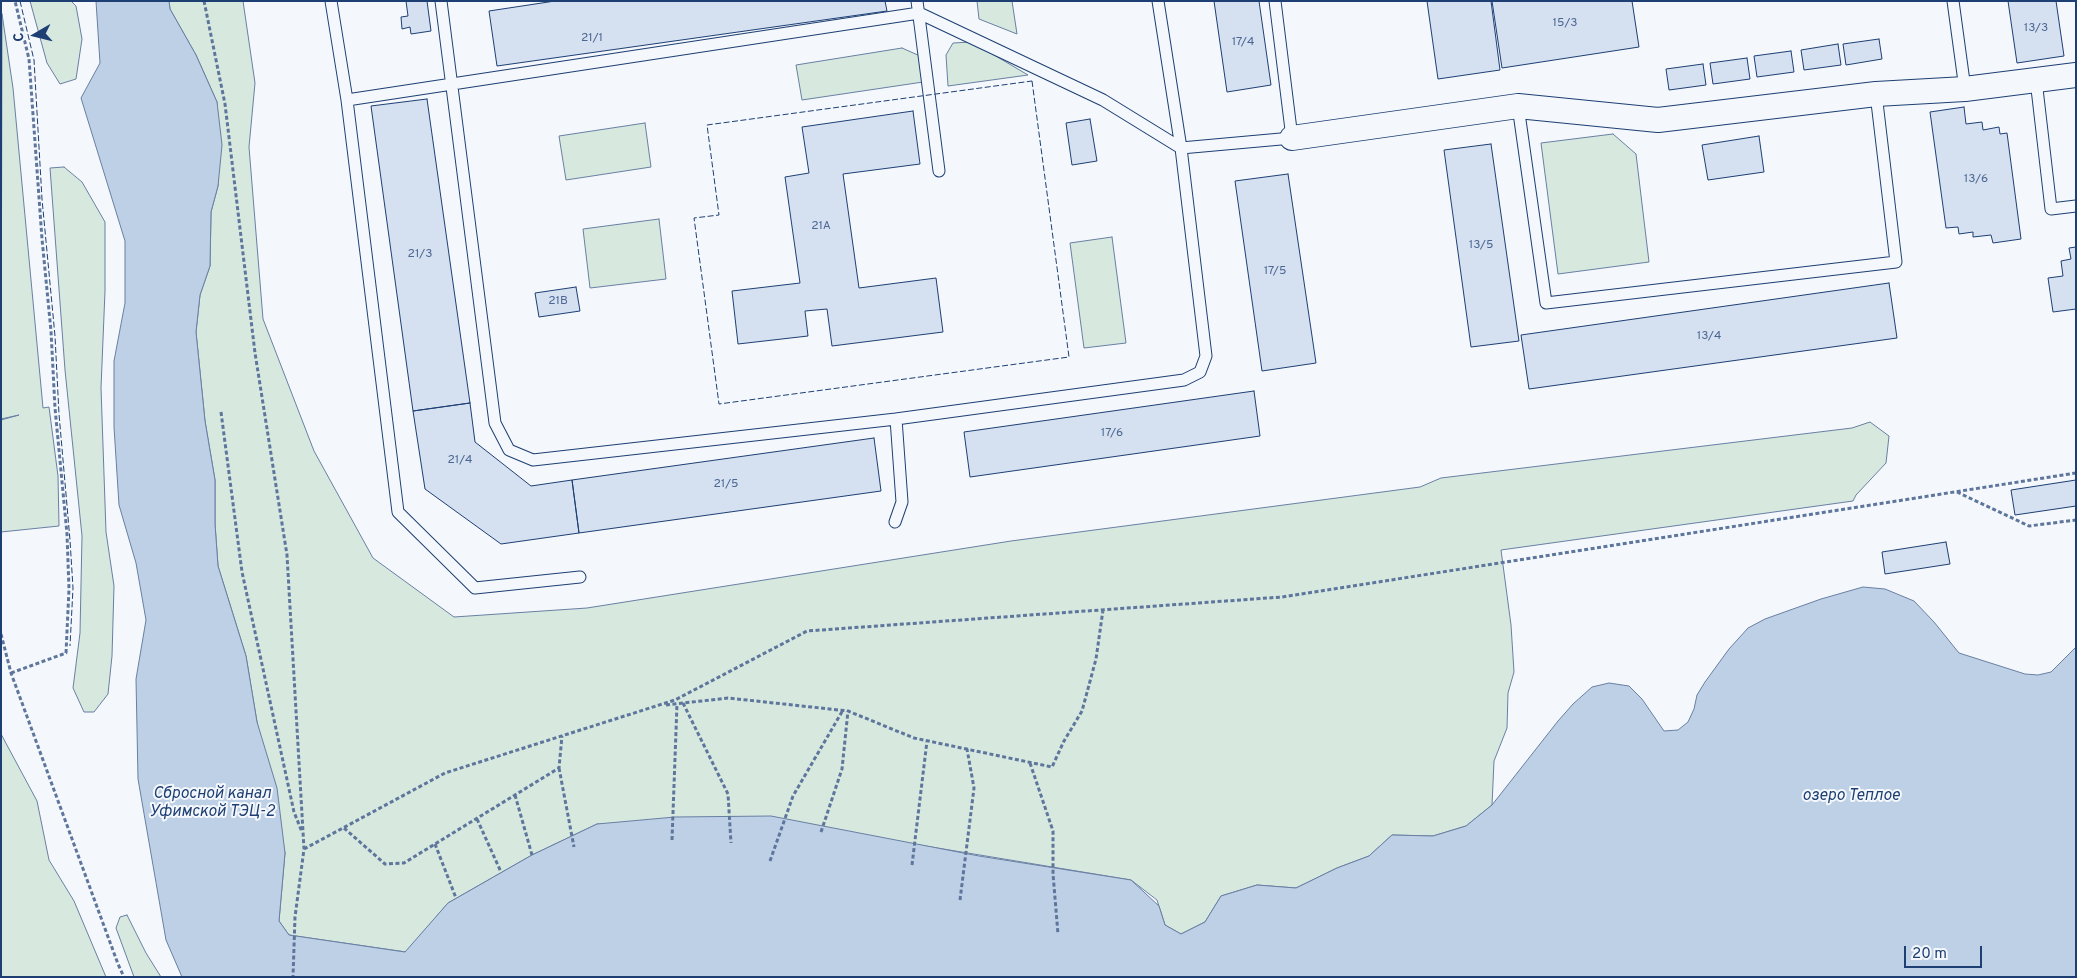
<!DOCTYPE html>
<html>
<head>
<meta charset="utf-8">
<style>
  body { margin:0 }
  #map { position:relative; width:2077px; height:978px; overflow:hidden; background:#f4f7fb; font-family:Overpass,sans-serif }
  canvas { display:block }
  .frame { position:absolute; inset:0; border:2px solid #1d3f73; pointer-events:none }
  .north { position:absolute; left:10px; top:10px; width:50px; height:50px; -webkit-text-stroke:4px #f4f7fb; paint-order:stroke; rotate:262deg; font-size:14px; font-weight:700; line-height:20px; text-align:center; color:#1d3f73 }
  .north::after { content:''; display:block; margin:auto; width:18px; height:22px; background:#1d3f73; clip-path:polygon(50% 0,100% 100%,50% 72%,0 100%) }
  .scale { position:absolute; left:1904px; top:946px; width:78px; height:22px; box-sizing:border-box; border:2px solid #1d3f73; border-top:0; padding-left:6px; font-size:15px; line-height:18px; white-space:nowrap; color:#1d3f73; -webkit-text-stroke:4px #f4f7fb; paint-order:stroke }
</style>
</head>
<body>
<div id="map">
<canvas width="2077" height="978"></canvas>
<div class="frame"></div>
<div class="north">С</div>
<div class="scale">20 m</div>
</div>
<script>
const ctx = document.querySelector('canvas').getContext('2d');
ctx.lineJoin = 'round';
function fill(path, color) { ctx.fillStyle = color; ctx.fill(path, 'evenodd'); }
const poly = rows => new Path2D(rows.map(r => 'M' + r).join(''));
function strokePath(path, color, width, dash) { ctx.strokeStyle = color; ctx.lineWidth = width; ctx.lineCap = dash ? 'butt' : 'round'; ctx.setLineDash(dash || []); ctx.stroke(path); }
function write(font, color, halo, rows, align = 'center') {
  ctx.font = font + ' Overpass,sans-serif'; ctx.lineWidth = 4; ctx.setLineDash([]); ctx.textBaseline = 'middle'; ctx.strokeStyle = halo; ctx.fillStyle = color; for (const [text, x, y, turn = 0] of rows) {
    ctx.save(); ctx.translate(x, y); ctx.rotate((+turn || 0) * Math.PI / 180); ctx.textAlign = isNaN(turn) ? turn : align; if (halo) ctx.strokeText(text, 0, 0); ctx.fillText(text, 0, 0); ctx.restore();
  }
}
const green = poly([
  [30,1,71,1,76,6,82,39,76,79,60,84,47,63,30,1],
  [169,1,243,1,255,83,249,147,263,319,314,451,373,558,454,617,587,608,1011,541,1420,487,1441,478,1852,428,1870,422,1889,436,1886,463,1856,495,1853,501,1501,550,1511,625,1514,672,1508,693,1507,728,1494,761,1492,805,1466,826,1433,836,1392,835,1369,856,1337,868,1296,888,1257,885,1221,896,1205,922,1181,934,1165,925,1157,900,1131,880,901,842,597,824,532,855,448,903,406,952,289,935,279,921,285,853,257,722,246,656,218,566,215,524,215,480,205,421,196,332,200,295,210,266,211,212,218,186,217,102,196,55,170,9,169,1],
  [977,1,1012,1,1017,34,979,19,977,1],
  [2,14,13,88,43,408,49,407,58,476,59,526,1,532,1,420,19,415,1,419,2,14],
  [972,42,1028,75,948,86,946,55,953,43,972,42],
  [902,48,920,56,923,82,802,100,796,65,902,48],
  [645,123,651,167,566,180,559,136,645,123],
  [1613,134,1636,154,1649,262,1558,274,1541,143,1613,134],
  [64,167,82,182,105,222,105,291,101,388,106,532,114,586,112,656,108,694,94,712,84,712,73,688,80,633,82,536,65,370,50,168,64,167],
  [659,219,666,279,590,288,583,229,659,219],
  [1112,237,1126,343,1084,348,1070,243,1112,237],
  [1,734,37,801,49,860,74,901,106,977,1,977,1,734],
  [127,915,146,953,161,977,134,977,116,928,120,917,127,915]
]);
fill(green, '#d7e8df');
strokePath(green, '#687fa3', 1);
const water = poly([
  [96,1,169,1,170,9,196,55,217,102,222,145,218,186,211,212,210,266,200,295,196,332,205,421,215,480,215,524,218,566,246,656,257,722,277,788,285,853,279,921,289,935,405,952,448,903,532,855,597,824,675,817,771,816,979,856,1131,880,1159,906,1165,925,1181,934,1205,922,1221,896,1257,885,1296,888,1337,868,1369,856,1392,835,1433,836,1466,826,1492,805,1558,721,1573,704,1592,687,1609,683,1629,686,1642,699,1664,731,1678,730,1688,722,1694,709,1697,695,1705,682,1729,649,1748,628,1765,619,1821,599,1863,587,1885,589,1914,601,1934,622,1959,653,2025,674,2038,675,2051,672,2076,647,2076,977,182,977,166,940,138,779,136,679,146,620,136,563,119,505,114,427,114,361,125,303,125,241,81,98,100,63,96,1]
]);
fill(water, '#bed0e5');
strokePath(water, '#687fa3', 1);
const building = poly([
  [406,1,427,1,431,31,411,34,410,27,402,29,401,17,408,16,406,1],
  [555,1,885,1,887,11,497,66,489,11,555,1],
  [1214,1,1259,1,1271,85,1227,92,1214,1],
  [1427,1,1491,1,1500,70,1438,79,1427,1],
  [1492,1,1632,1,1639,47,1502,68,1492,1],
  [2008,1,2056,1,2064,56,2017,63,2008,1],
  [1879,39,1882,59,1846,65,1843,44,1879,39],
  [1838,44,1841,65,1804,70,1801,50,1838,44],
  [1791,51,1794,72,1757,77,1754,56,1791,51],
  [1747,58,1750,79,1713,84,1710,63,1747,58],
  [1703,64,1706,85,1669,90,1666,69,1703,64],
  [427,99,470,403,413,411,371,106,427,99],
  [1964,107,1966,124,1982,122,1983,130,1999,127,2000,134,2007,133,2021,239,1993,243,1991,235,1973,237,1973,232,1959,234,1958,227,1946,228,1930,112,1964,107],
  [913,111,920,164,843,174,859,288,936,278,943,332,832,346,827,309,805,311,808,336,738,344,732,291,800,283,785,177,809,173,802,127,913,111],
  [1090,119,1097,161,1072,165,1066,123,1090,119],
  [1759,136,1764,172,1708,180,1702,145,1759,136],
  [1491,144,1519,341,1471,347,1444,150,1491,144],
  [1288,174,1316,363,1262,371,1235,181,1288,174],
  [2076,247,2076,309,2053,312,2048,278,2063,276,2061,261,2071,259,2069,248,2076,247],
  [1889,283,1897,338,1529,389,1521,335,1889,283],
  [576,287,580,311,539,317,535,293,576,287],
  [1254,391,1260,436,970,477,964,432,1254,391],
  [470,403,475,442,531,486,572,480,579,533,501,544,425,489,413,411,470,403],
  [874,438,881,491,579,533,572,480,874,438],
  [2076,480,2076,506,2015,515,2011,490,2076,480],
  [1946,542,1950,564,1885,574,1882,552,1946,542]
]);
fill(building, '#d5e0f0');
strokePath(building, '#1d3f73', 1);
const service = poly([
  [331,1,347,100],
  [441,1,495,423,509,450,533,460,896,419,902,502,895,522],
  [917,1,939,171],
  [1158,1,1181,148,1292,138,1275,1],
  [1953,1,1965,89],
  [2036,80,2051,209,2076,206],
  [1518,106,1546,303,1896,262,1876,94],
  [580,577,475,588,398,512,347,100,919,13,1103,100,1181,148,1206,356,1200,372,1184,380,896,419]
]);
const minor = poly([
  [1292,138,1518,106,1658,120,1876,94,1965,89,2076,75]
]);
strokePath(service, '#1d3f73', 13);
strokePath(minor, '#1d3f73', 26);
strokePath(poly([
  [204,1,225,104,255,353,287,555,304,849,295,917,293,977],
  [221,412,242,572,294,812,302,832],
  [1957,492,2029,526,2076,520],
  [1,634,11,673,118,964,124,977],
  [11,673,66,653,69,589,67,534,55,408,51,331,42,239,29,59,15,1],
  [683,703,728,794,731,843],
  [666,705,728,698,848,711,914,738,1052,767,1064,741,1082,711,1096,659,1103,610],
  [1030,763,1053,831,1053,874,1058,934],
  [559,768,574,847],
  [515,795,532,855],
  [477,819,501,872],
  [344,828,385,864,404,863,559,768,562,736],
  [821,832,842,769,848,711],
  [672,840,677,704],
  [435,844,456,898],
  [304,849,445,773,675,700,807,631,1282,597,2076,473],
  [770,861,793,796,843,710],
  [912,865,927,741],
  [960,900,974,788,967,749]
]), '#5e769c', 3, [4, 2.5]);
strokePath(service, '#f4f7fb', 11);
strokePath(minor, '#f4f7fb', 24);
strokePath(poly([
  [20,1,34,60,42,199,55,336,59,414,70,540,73,588,70,646],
  [1032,81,1069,357,719,404,694,218,719,215,707,125,1032,81]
]), '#1d3f73', 1, [6, 2.5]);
write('12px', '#4b6792', null, [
  ["15/3",1565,24],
  ["13/3",2036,29],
  ["21/1",592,39],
  ["17/4",1243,43],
  ["13/6",1976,180],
  ["21А",821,227],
  ["13/5",1481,246],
  ["21/3",420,255],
  ["17/5",1275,272],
  ["21В",558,302],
  ["13/4",1709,337],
  ["17/6",1112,434],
  ["21/4",460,461],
  ["21/5",726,485]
]);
write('italic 16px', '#1d3f73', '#f4f7fb', [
  ["Сбросной канал",212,795],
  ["Уфимской ТЭЦ-2",212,813],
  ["озеро Теплое",1851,797]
]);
</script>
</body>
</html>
